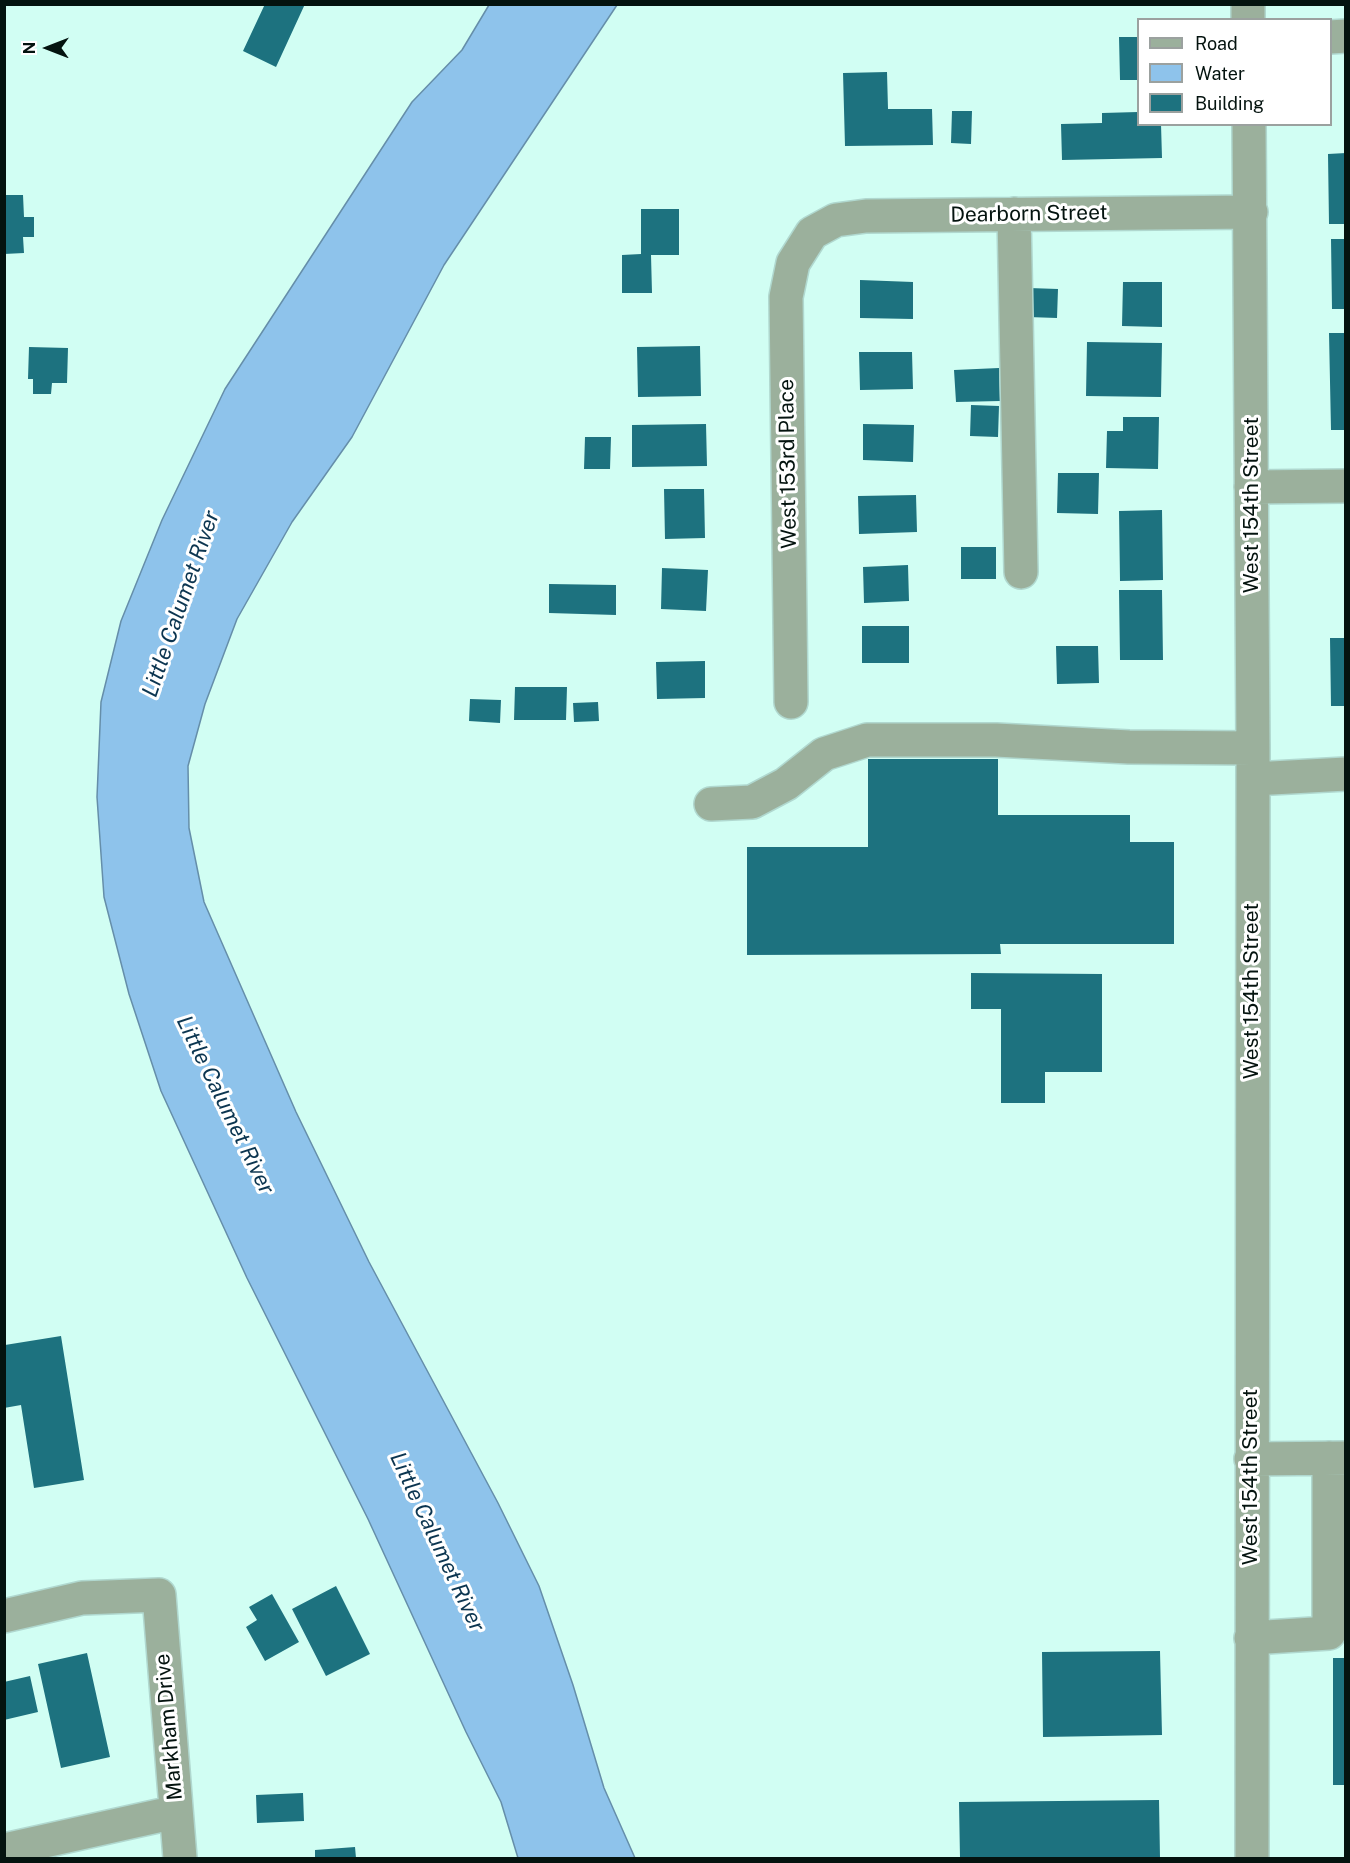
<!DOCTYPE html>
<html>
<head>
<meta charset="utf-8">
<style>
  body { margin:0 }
  #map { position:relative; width:1350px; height:1863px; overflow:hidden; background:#d1fef3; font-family:"Public Sans",sans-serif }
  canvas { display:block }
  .frame { position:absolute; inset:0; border:6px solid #04130f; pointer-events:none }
  .legend { position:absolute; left:1137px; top:18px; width:195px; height:108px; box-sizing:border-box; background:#fff; border:2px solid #9ba19f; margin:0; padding:8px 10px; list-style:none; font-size:18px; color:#04130f }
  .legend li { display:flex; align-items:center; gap:12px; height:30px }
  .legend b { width:30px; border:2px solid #9ba19f }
  .north { position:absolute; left:18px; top:18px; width:60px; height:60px; -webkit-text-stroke:4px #fff; paint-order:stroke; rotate:270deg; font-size:16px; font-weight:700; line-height:24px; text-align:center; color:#04130f }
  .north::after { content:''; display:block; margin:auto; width:21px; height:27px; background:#04130f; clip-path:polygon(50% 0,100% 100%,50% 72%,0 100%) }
</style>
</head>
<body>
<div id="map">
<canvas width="1350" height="1863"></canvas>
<div class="frame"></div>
<ul class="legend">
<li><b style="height:8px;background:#9bb09c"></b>Road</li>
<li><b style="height:16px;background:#8ec3eb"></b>Water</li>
<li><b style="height:16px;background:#1d727f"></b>Building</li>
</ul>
<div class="north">N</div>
</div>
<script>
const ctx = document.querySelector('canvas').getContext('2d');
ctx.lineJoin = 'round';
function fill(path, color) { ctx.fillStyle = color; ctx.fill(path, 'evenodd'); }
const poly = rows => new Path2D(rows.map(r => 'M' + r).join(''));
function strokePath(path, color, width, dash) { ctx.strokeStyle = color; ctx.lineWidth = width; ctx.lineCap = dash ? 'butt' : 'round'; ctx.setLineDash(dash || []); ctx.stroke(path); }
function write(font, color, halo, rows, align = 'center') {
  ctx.font = font + ' "Public Sans",sans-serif'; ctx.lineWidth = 6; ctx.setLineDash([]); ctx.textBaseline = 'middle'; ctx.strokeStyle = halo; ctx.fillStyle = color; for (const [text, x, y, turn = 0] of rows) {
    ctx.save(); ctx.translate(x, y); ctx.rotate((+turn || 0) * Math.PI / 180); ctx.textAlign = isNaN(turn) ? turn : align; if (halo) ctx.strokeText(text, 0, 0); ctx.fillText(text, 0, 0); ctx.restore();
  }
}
const water = poly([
  [489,5,617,5,444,265,352,437,292,522,237,619,205,704,188,766,189,828,204,902,296,1112,369,1262,498,1503,539,1586,573,1685,604,1788,635,1858,518,1858,501,1802,466,1732,368,1519,247,1278,161,1091,129,994,104,897,97,797,101,702,121,621,162,520,225,389,412,102,462,50,489,5]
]);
fill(water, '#8ec3eb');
strokePath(water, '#658ea9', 1.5);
fill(poly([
  [265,4,305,4,276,67,243,51],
  [1119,37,1138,37,1138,80,1120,80],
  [887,72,888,109,932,109,933,145,845,146,843,73],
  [952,111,972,111,971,144,951,143],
  [1138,112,1138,124,1161,124,1162,158,1062,160,1061,124,1102,123,1102,113],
  [1346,153,1346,224,1329,224,1328,154],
  [4,195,23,195,24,217,34,217,34,237,23,237,24,253,4,254],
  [641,209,679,209,679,255,651,255,652,293,622,293,622,255,641,254],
  [1331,239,1346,239,1346,309,1332,309],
  [860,280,913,282,913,319,860,318],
  [1123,282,1162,282,1162,327,1122,326],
  [1029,288,1058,289,1057,318,1028,317],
  [1329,333,1346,333,1346,430,1331,430],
  [1087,342,1162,343,1161,397,1086,396],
  [700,346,701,396,638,397,637,347],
  [29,347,68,348,67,383,52,383,51,394,33,394,33,379,28,379],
  [859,352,912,352,913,389,860,390],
  [999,368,1000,401,956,402,954,370],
  [971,405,999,406,998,437,970,436],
  [1123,417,1159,417,1158,469,1106,468,1107,431,1123,431],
  [706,424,707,466,632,467,632,425],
  [863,424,914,425,913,462,863,460],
  [585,437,611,437,610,469,584,469],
  [1058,473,1099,473,1098,514,1057,513],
  [664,489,704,489,705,538,665,539],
  [916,495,917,532,859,534,858,496],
  [1162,510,1163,580,1120,581,1119,511],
  [961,547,996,547,996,579,961,579],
  [908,565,909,601,864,603,863,567],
  [662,568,708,570,706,611,661,609],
  [549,584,616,585,616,615,549,613],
  [1119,590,1162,590,1163,660,1120,660],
  [862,626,909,626,909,663,862,663],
  [1330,638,1346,638,1346,706,1331,706],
  [1056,646,1098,646,1099,683,1057,684],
  [705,661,705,698,657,699,656,662],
  [515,687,567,687,566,720,514,720],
  [470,699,501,700,500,723,469,721],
  [598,702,599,721,574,722,573,703],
  [868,759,998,759,998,815,1130,815,1130,842,1174,842,1174,944,1000,944,1001,954,747,955,747,847,868,847],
  [971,973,1102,974,1102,1072,1045,1072,1045,1103,1001,1103,1001,1009,971,1009],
  [61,1336,84,1480,34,1488,21,1405,4,1408,5,1345],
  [336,1586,370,1654,326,1676,292,1609],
  [272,1594,299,1642,265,1661,246,1627,257,1620,249,1607],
  [1160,1651,1162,1735,1043,1737,1042,1652],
  [87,1653,110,1757,61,1768,38,1664],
  [1333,1658,1346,1658,1346,1785,1333,1785],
  [30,1676,38,1712,4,1720,4,1682],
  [303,1793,304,1821,257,1823,256,1795],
  [1159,1800,1160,1858,960,1858,959,1802],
  [355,1847,356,1858,315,1858,315,1850]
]), '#1d727f');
const minor = poly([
  [1248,4,1248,20],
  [1330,37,1346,36],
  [1249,124,1253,748,1252,1858],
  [1014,214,1021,572],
  [1251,487,1346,486],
  [791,702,786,297,793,263,812,233,836,220,866,216,1251,212],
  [1253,779,1346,774],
  [711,804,752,802,786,784,824,754,867,740,996,740,1129,747,1253,748],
  [1251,1459,1346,1458],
  [4,1616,82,1598,159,1595,180,1858],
  [1251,1638,1329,1633,1329,1458],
  [4,1850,176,1812]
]);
strokePath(minor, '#b0d8cf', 36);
strokePath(minor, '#9bb09c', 33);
write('21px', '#04130f', '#fff', [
  ["Dearborn Street",1029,214,-1],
  ["West 153rd Place",788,464,-91],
  ["West 154th Street",1252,505,-90],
  ["West 154th Street",1252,991,-90],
  ["West 154th Street",1251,1477,-90],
  ["Markham Drive",169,1727,-95]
]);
write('italic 22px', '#0b3550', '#fff', [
  ["Little Calumet River",181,604,-71],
  ["Little Calumet River",225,1105,64],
  ["Little Calumet River",437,1542,65]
]);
</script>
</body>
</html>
